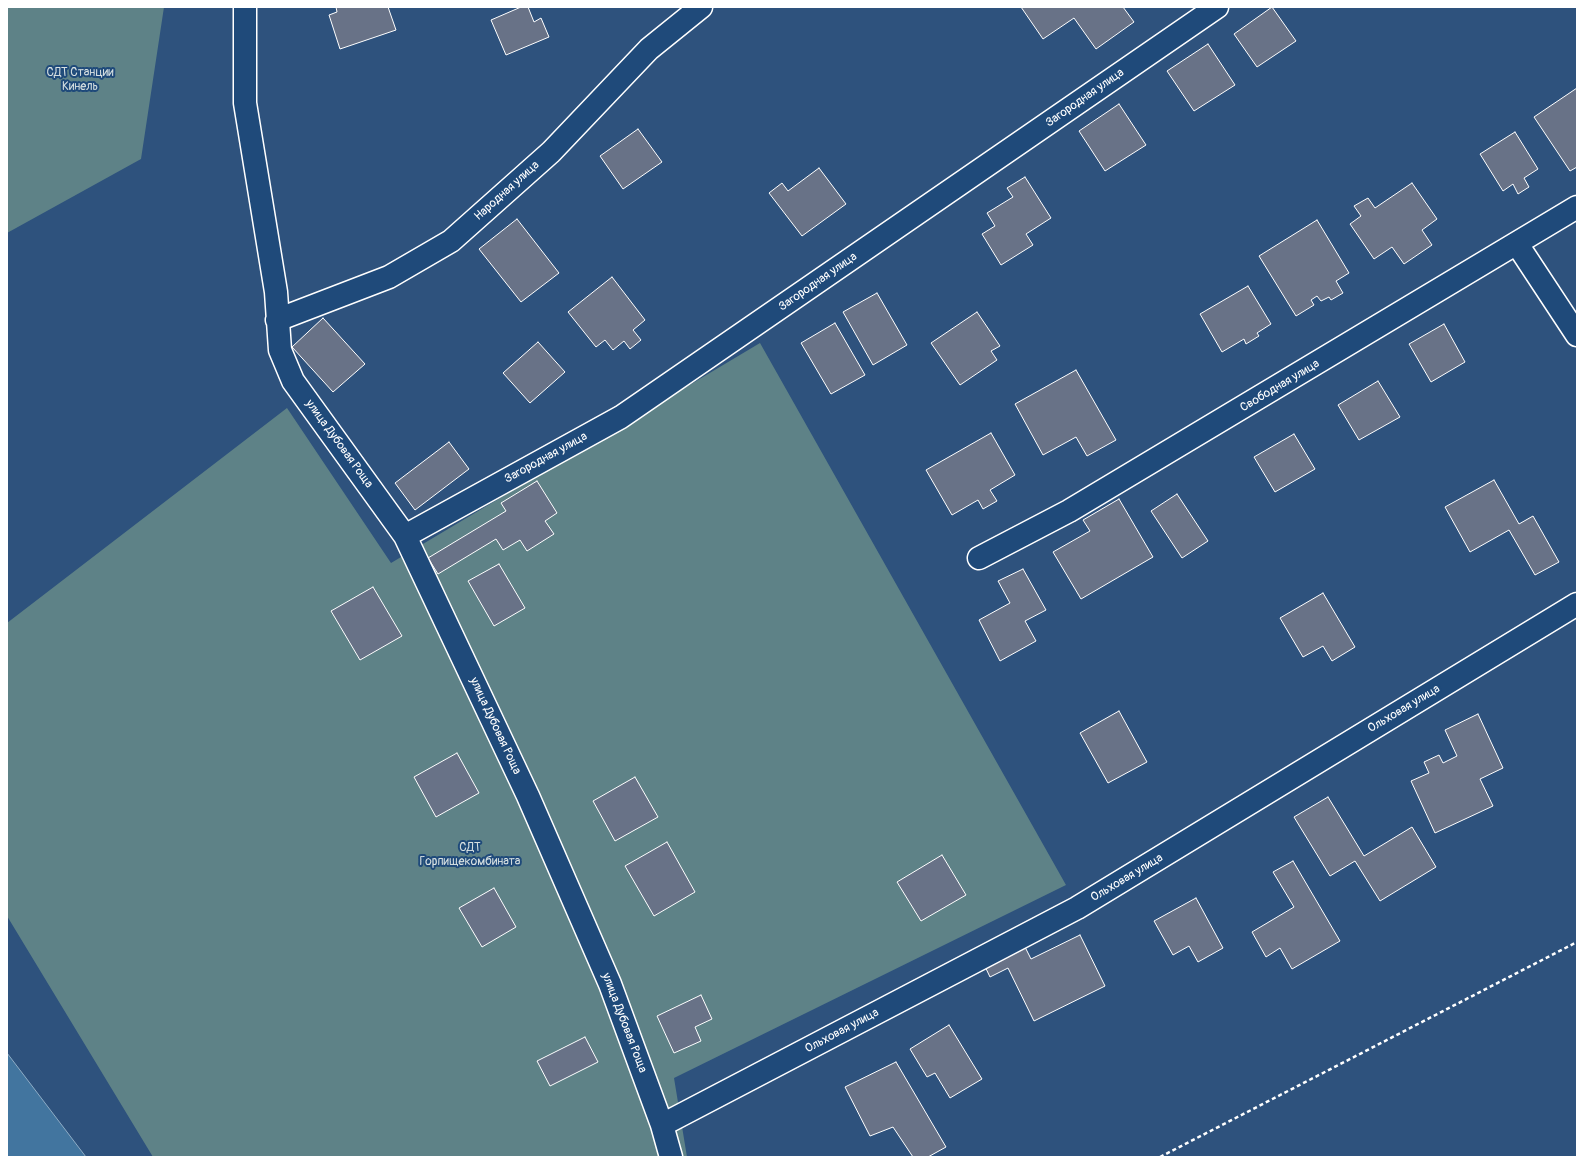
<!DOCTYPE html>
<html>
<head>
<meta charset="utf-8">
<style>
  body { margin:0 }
  #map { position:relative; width:1584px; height:1164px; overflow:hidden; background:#2e527d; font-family:Pangolin,sans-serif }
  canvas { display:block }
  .frame { position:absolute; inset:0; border:8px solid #fff; pointer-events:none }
</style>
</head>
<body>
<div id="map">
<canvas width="1584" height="1164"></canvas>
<div class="frame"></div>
</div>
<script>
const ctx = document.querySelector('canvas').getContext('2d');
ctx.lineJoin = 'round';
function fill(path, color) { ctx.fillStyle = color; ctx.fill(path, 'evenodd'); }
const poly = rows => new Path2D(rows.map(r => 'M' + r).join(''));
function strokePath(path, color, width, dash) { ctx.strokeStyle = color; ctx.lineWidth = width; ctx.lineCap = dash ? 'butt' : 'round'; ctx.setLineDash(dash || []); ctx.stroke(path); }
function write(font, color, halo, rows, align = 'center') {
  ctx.font = font + ' Pangolin,sans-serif'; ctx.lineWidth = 4; ctx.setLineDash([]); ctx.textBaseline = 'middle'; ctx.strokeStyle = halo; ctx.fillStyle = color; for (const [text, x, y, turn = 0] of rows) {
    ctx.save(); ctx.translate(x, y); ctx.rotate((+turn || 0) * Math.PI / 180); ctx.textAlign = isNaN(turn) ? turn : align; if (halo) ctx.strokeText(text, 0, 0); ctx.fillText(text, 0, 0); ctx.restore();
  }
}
fill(poly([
  [7,7,164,7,141,159,7,233],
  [760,343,1066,885,674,1078,687,1157,153,1157,7,916,7,623,287,408,391,563]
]), '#5e8287');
const water = poly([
  [7,1053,86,1157,7,1157,7,1053]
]);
fill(water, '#42759f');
strokePath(water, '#8eacc5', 1);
const building = poly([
  [336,7,388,7,396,30,340,49,329,15,337,12,336,7],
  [521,7,528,7,534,22,541,18,549,37,506,55,491,20,521,7],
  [1021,7,1123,7,1134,22,1096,49,1074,18,1043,39,1021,7],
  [1272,7,1296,41,1257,67,1234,34,1272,7],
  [1208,44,1235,85,1194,111,1167,71,1208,44],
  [1577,88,1577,167,1570,171,1534,117,1577,88],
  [1119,104,1146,145,1105,171,1079,131,1119,104],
  [638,129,662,162,623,189,600,156,638,129],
  [1515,132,1538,169,1524,178,1529,187,1518,194,1513,184,1503,191,1480,154,1515,132],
  [819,168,846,204,802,236,769,193,782,183,788,191,819,168],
  [1025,177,1051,218,1026,234,1033,245,1001,265,982,234,995,226,987,213,1013,197,1007,188,1025,177],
  [1412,183,1437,219,1422,230,1432,245,1404,264,1392,247,1374,259,1350,224,1361,216,1354,206,1368,198,1375,208,1412,183],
  [517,219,559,273,521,302,479,249,517,219],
  [1317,220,1349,273,1336,281,1343,293,1331,300,1329,297,1321,301,1317,296,1311,300,1314,305,1296,316,1259,256,1317,220],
  [612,277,645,320,633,330,641,340,630,349,624,341,613,350,605,340,596,347,568,312,612,277],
  [1248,286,1271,324,1257,333,1259,336,1246,344,1244,339,1222,352,1200,314,1248,286],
  [877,293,907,345,873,365,843,312,877,293],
  [977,312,1000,346,991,351,997,360,960,385,931,343,977,312],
  [323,318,365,364,333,392,292,347,323,318],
  [835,323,865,375,831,394,801,343,835,323],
  [1444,324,1465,362,1431,382,1409,344,1444,324],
  [538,342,565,372,530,403,503,373,538,342],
  [1076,370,1116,440,1087,456,1076,437,1043,455,1015,404,1076,370],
  [1378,381,1400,417,1359,440,1338,405,1378,381],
  [991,433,1015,475,990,490,997,501,983,509,978,500,952,515,926,470,991,433],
  [1294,434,1315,469,1275,492,1254,457,1294,434],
  [449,442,469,469,415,510,395,483,449,442],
  [1494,480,1519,524,1533,516,1559,562,1535,575,1509,530,1470,552,1445,507,1494,480],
  [537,481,557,513,545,521,554,534,527,551,520,540,503,550,496,539,438,574,428,558,506,511,501,503,537,481],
  [1177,494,1208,541,1182,558,1151,511,1177,494],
  [1119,499,1153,557,1081,599,1053,552,1090,531,1083,520,1119,499],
  [499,564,525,608,494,626,468,581,499,564],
  [1023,569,1046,610,1025,621,1036,641,1000,661,979,620,1010,603,998,581,1023,569],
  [373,587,402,636,360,660,331,611,373,587],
  [1323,593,1355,647,1332,661,1323,646,1303,657,1280,618,1323,593],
  [1119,711,1147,762,1108,783,1080,733,1119,711],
  [1478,714,1503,768,1480,779,1493,806,1435,833,1411,781,1429,773,1424,762,1439,755,1443,763,1457,756,1445,730,1478,714],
  [457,753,479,793,436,817,414,777,457,753],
  [635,777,658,817,615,841,593,801,635,777],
  [1328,797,1364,856,1412,827,1436,867,1380,901,1355,861,1330,876,1294,817,1328,797],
  [667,842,695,892,654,916,625,866,667,842],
  [942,855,966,895,921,921,897,882,942,855],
  [1293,861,1340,941,1292,969,1280,948,1266,957,1252,932,1294,907,1273,872,1293,861],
  [494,888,516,927,482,947,459,908,494,888],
  [1196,898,1223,948,1198,962,1189,946,1173,955,1154,921,1196,898],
  [1080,935,1105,986,1034,1021,1008,968,990,977,981,958,1021,939,1031,959,1080,935],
  [701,995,712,1019,695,1027,701,1041,674,1053,657,1016,701,995],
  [949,1025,982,1079,950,1098,935,1073,927,1077,910,1049,949,1025],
  [585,1037,598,1062,550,1086,537,1061,585,1037],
  [896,1062,946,1147,928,1157,913,1157,893,1127,870,1136,845,1087,896,1062]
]);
fill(building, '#687287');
strokePath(building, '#fff', 1);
const street = poly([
  [245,7,245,103,276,292,280,350,293,381,405,536,528,796,610,984,662,1125,671,1157],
  [1517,244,1577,335],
  [277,320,389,277,451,241,551,152,649,49,701,7],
  [405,536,621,417,1217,7],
  [979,558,1069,511,1577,207],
  [662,1125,1077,908,1577,604]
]);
strokePath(street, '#fff', 25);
strokePath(poly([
  [1160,1157,1577,942]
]), '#fff', 2.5, [4, 3]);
strokePath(street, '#1f4a7a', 22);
write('12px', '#d7e0e1', '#1f4a7a', [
  ["СДТ Станции",80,73],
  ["Кинель",80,87],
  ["СДТ",470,848],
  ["Горпищекомбината",470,862]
]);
write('12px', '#fff', '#1f4a7a', [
  ["Загородная улица",1085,98,-35],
  ["Народная улица",507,191,-42],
  ["Загородная улица",818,282,-35],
  ["Свободная улица",1280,386,-31],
  ["улица Дубовая Роща",339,444,54],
  ["Загородная улица",546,458,-29],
  ["Ольховая улица",1404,709,-31],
  ["улица Дубовая Роща",495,726,65],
  ["Ольховая улица",1127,878,-31],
  ["улица Дубовая Роща",624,1023,69],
  ["Ольховая улица",842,1031,-28]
]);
</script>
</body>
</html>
